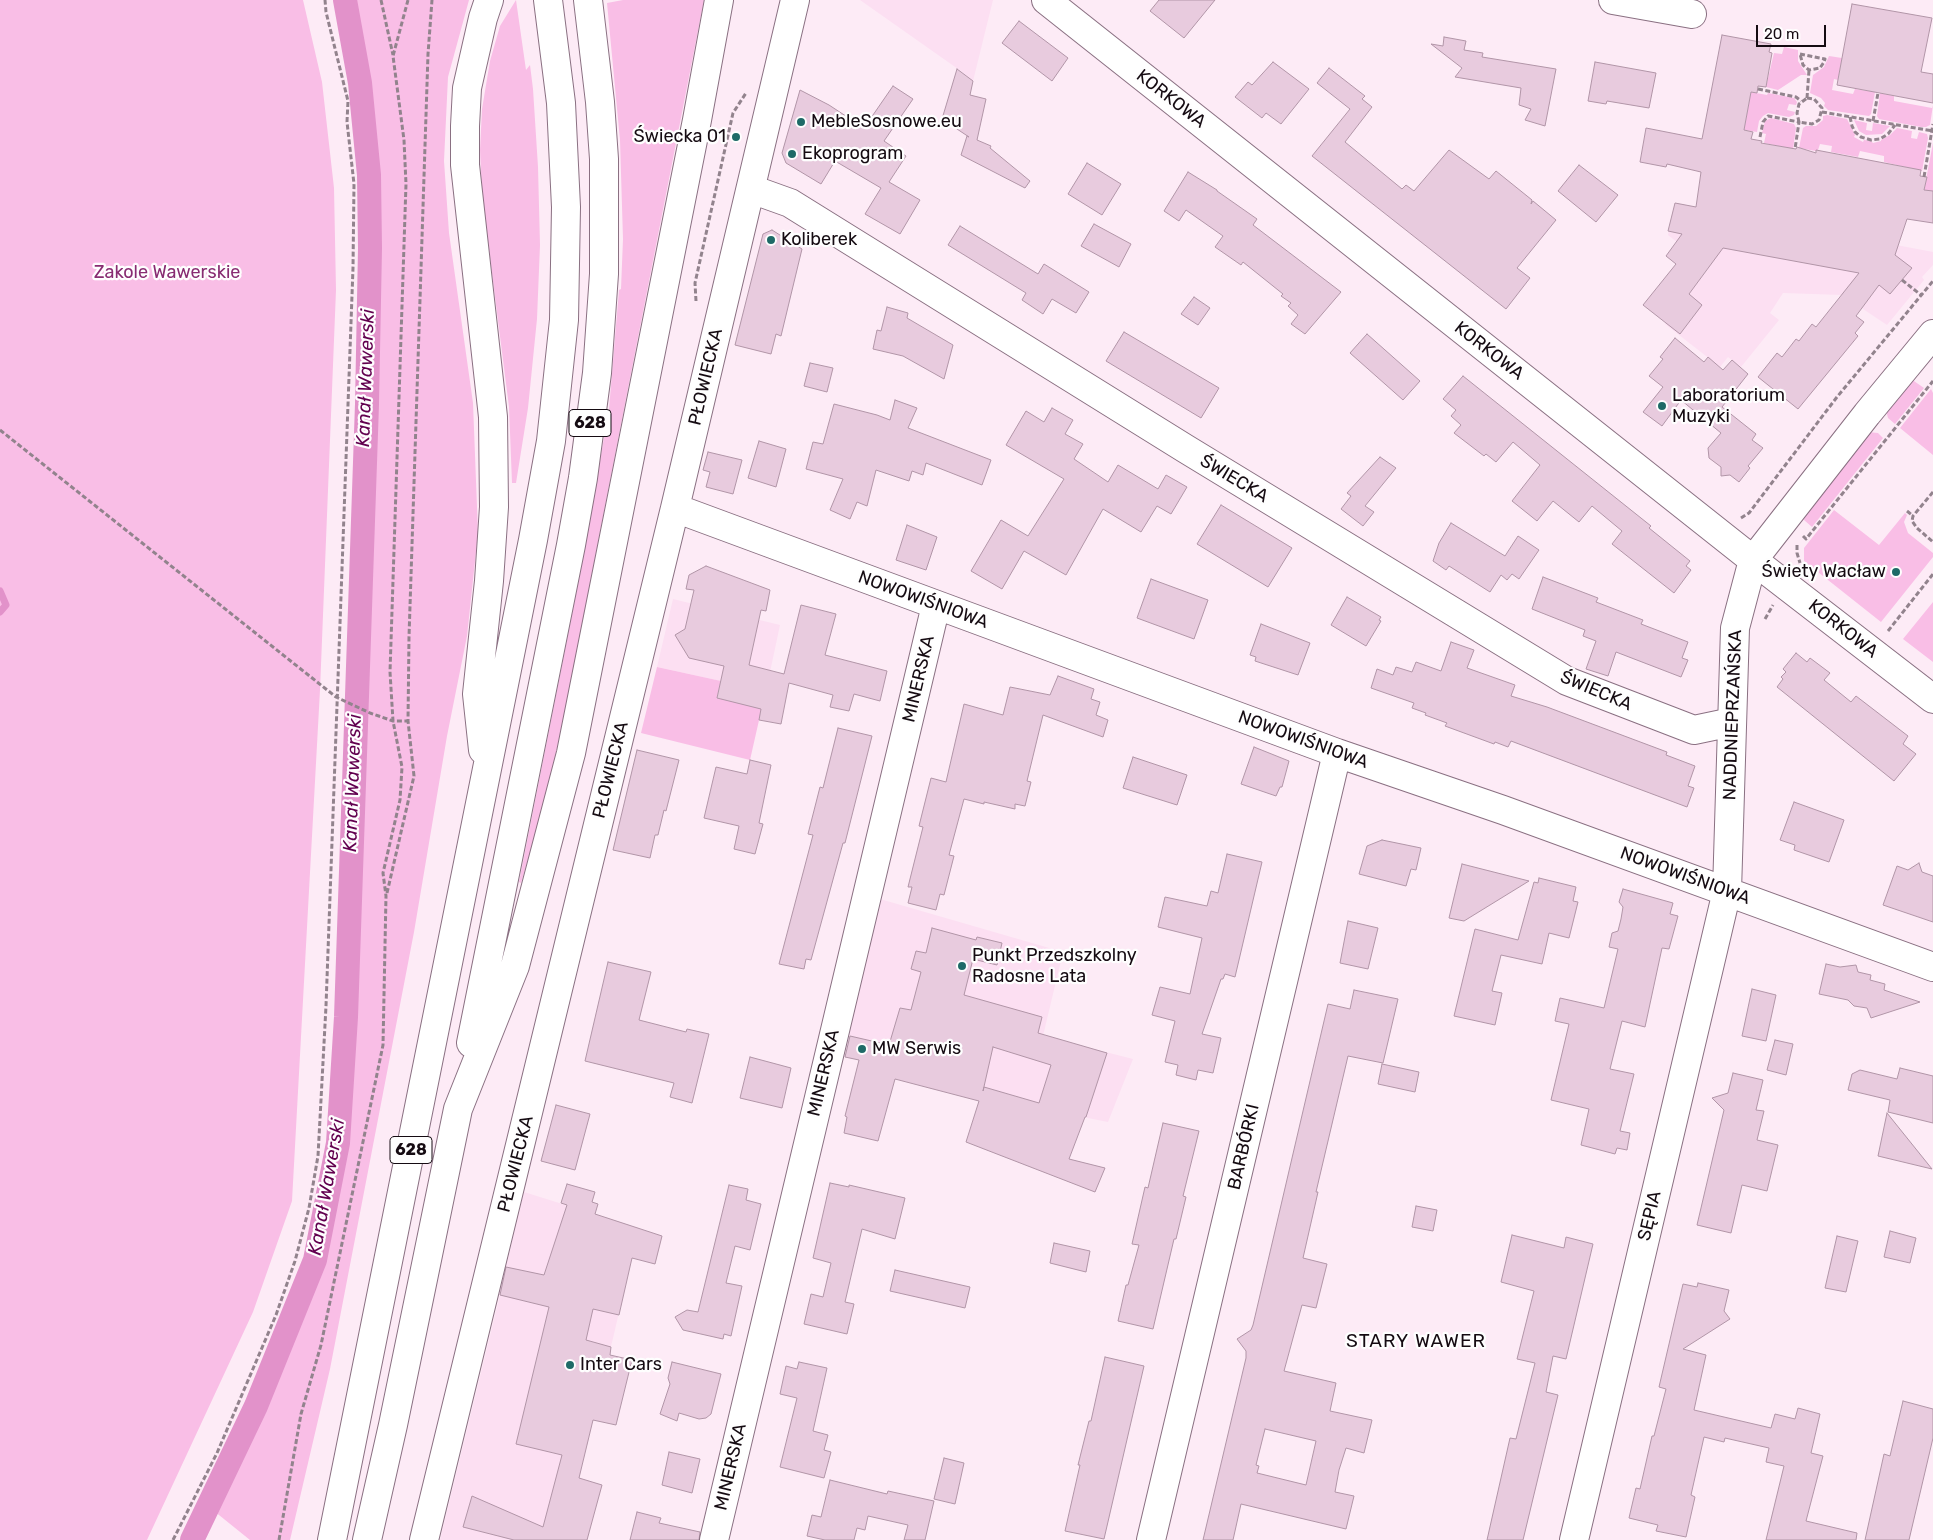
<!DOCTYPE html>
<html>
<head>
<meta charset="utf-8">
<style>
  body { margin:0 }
  #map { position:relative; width:1933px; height:1540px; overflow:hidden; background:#fdebf6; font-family:Rubik,sans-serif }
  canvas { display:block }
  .scale { position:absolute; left:1756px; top:25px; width:70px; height:22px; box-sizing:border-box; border:2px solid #150b12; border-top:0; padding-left:6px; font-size:15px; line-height:18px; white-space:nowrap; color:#150b12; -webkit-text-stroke:4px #fefefe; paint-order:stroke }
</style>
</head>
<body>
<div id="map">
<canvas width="1933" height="1540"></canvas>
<div class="scale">20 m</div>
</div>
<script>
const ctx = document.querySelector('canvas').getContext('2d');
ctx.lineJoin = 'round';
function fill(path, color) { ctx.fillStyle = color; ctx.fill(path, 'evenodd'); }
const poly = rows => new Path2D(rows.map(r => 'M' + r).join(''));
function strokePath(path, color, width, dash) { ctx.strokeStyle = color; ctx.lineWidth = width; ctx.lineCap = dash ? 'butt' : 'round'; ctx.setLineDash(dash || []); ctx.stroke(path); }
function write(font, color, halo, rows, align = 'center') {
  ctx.font = font + ' Rubik,sans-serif'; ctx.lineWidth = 4.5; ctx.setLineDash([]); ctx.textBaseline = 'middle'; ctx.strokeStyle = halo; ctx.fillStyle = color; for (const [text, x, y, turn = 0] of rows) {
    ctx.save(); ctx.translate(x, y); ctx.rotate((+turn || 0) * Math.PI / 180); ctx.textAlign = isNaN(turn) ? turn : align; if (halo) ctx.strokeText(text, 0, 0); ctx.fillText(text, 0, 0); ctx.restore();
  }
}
fill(poly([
  [860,0,993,0,973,81,958,69],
  [1675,203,1933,252,1933,265,1922,277,1924,280,1887,325,1842,295,1783,293,1770,313,1779,320,1741,367,1728,357,1720,367,1665,324,1709,267,1668,235],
  [673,599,780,625,766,691,657,667],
  [880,899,1063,952,1043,1036,1133,1059,1108,1122,1068,1114,1005,1093,1004,1095,844,1056],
  [524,1192,639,1228,609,1355,562,1540,440,1540,500,1295,498,1294,504,1267,506,1267]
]), '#fcdff2');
fill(poly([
  [0,0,303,0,322,82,334,188,336,290,320,690,292,1201,253,1312,147,1540,0,1540],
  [351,0,469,0,448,77,444,161,449,233,473,403,478,533,467,636,447,736,414,932,330,1369,290,1540,250,1540,214,1511,322,1257,345,1138,352,1054,374,308,373,133],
  [516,0,526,70,530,65,533,89,538,167,540,245,537,319,528,408,516,483,512,483,509,407,482,195,480,150,482,109,490,61,500,26],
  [623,0,704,0,563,721,544,805,521,883,519,882,581,569,609,409,619,290,621,289,623,239,620,140,607,3],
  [1784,47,1798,50,1798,61,1807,75,1801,75,1778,90,1766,87,1774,53,1782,54],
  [1829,56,1842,58,1838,80,1834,79,1832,90,1853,94,1855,89,1875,92,1871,114,1869,116,1828,110,1824,106,1825,103,1821,98,1810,93,1813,75,1824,67],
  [1751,92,1767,95,1768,93,1794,98,1797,102,1796,105,1789,104,1787,110,1795,112,1794,115,1789,117,1768,113,1763,116,1759,121,1757,132,1744,130],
  [1880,93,1894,96,1894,101,1932,108,1933,105,1930,125,1926,127,1921,127,1879,119,1877,116],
  [1827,115,1847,119,1855,135,1854,137,1863,142,1864,140,1871,141,1873,143,1881,141,1881,140,1890,135,1897,128,1912,131,1911,138,1917,139,1919,132,1927,134,1928,138,1922,171,1884,162,1884,156,1860,151,1858,157,1831,152,1832,146,1820,144,1818,150,1816,151,1799,148,1803,128,1806,126,1816,126,1823,120,1823,116],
  [1771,118,1794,124,1796,128,1793,149,1764,143,1766,134,1762,133,1765,121],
  [1854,120,1867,123,1866,130,1872,131,1873,123,1890,126,1882,134,1866,135,1859,131],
  [1933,143,1933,191,1924,190],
  [1911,379,1924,388,1895,424,1888,418,1886,410],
  [1931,389,1933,393,1933,455,1900,428],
  [1868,432,1878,433,1883,438,1812,527,1804,520,1805,515],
  [1834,510,1879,545,1905,513,1907,515,1904,522,1908,533,1933,553,1933,557,1881,622,1804,561,1804,548],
  [1933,602,1933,662,1903,639],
  [657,667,721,681,717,698,762,707,750,760,641,733]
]), '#f9bee6');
strokePath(poly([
  [0,591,6,605,0,612]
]), '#e292ca', 7);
strokePath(poly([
  [192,1540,256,1406,315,1260,338,1143,346,1017,367,404,370,248,369,175,360,83,345,0]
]), '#e292ca', 24);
const building = poly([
  [1159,0,1215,0,1184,38,1150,11,1159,0],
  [1852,4,1932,18,1921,72,1933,74,1933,103,1837,85,1852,4],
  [1019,21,1068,58,1052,81,1002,43,1019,21],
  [1722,35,1771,44,1769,52,1772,53,1766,87,1758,86,1757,93,1751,92,1744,130,1753,132,1751,139,1762,141,1761,143,1796,149,1797,147,1816,153,1816,150,1921,170,1920,176,1927,177,1924,190,1933,191,1933,223,1907,219,1895,255,1912,268,1890,294,1879,285,1856,316,1864,322,1855,333,1858,336,1798,409,1758,377,1777,353,1782,357,1796,339,1799,341,1812,324,1816,327,1859,273,1723,248,1689,294,1702,305,1680,334,1643,305,1676,264,1666,256,1682,234,1668,231,1675,203,1696,207,1701,172,1667,164,1666,167,1640,162,1646,128,1702,139,1722,35],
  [1444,37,1466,41,1464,50,1483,53,1482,57,1556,69,1545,126,1525,120,1531,109,1519,105,1521,88,1455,77,1462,68,1431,44,1443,46,1444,37],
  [1273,62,1309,89,1281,124,1266,113,1262,118,1235,97,1248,82,1252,85,1273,62],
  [1595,62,1656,73,1649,108,1607,101,1606,104,1588,101,1595,62],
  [1329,68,1365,96,1362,99,1372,107,1345,142,1402,189,1406,185,1414,191,1449,150,1489,179,1496,171,1532,200,1531,204,1533,201,1556,220,1517,268,1530,278,1506,309,1312,156,1350,109,1317,83,1329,68],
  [957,69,973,81,970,95,986,99,977,140,991,146,990,148,1030,181,1025,188,961,155,967,136,969,137,942,119,957,69],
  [893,86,913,99,884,141,906,156,889,182,920,200,900,234,865,214,881,188,835,161,821,184,786,163,782,153,800,90,829,105,864,128,893,86],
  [1087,163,1121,184,1102,215,1068,194,1087,163],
  [1579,165,1618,195,1596,222,1558,191,1579,165],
  [1188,172,1217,190,1217,191,1257,219,1253,225,1341,292,1305,334,1291,324,1298,315,1288,306,1291,303,1281,296,1283,294,1243,262,1241,265,1215,247,1223,236,1186,210,1179,221,1164,211,1188,172],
  [1094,224,1131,244,1119,267,1081,246,1094,224],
  [960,226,1038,274,1044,264,1089,292,1076,313,1052,299,1043,314,1022,300,1026,293,948,245,960,226],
  [772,230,802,249,781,336,776,334,771,354,735,345,763,234,772,230],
  [1194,297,1210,308,1198,325,1181,314,1194,297],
  [887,307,908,313,907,318,953,345,944,379,903,356,873,349,877,330,881,331,887,307],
  [1124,332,1219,388,1201,418,1106,361,1124,332],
  [1367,334,1420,381,1403,400,1350,353,1367,334],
  [1675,338,1704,362,1708,357,1723,370,1732,360,1748,374,1722,407,1756,434,1752,440,1763,448,1748,466,1750,468,1739,482,1730,475,1721,476,1721,467,1709,458,1708,448,1721,433,1681,400,1662,426,1643,412,1663,387,1649,376,1663,359,1660,357,1675,338],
  [810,363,833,368,827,392,804,386,810,363],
  [1463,376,1651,526,1649,528,1690,561,1686,566,1691,570,1674,593,1612,544,1622,531,1592,506,1579,522,1553,501,1537,521,1512,501,1540,465,1513,442,1496,462,1486,454,1484,456,1454,433,1461,425,1451,416,1456,410,1443,399,1463,376],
  [895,400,917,408,908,428,991,460,982,485,926,463,923,475,912,471,909,481,876,470,867,506,857,502,850,519,830,510,843,479,806,469,813,442,823,444,834,404,877,415,890,420,895,400],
  [1052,408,1073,420,1065,434,1083,444,1074,459,1108,482,1118,465,1158,489,1166,475,1187,487,1171,514,1157,506,1141,532,1103,509,1066,575,1024,551,1002,589,971,571,1001,520,1028,536,1064,479,1006,445,1026,411,1044,422,1052,408],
  [759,441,786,449,776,487,748,478,759,441],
  [708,452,742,460,733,494,706,487,710,472,703,470,708,452],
  [1380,457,1396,468,1365,506,1374,512,1363,526,1341,509,1351,496,1347,493,1380,457],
  [1221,505,1292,548,1268,587,1197,544,1221,505],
  [1451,523,1505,556,1518,536,1539,550,1519,579,1512,574,1507,580,1501,575,1490,592,1449,566,1446,570,1433,561,1439,543,1451,523],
  [907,525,937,537,926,570,896,560,907,525],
  [706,566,770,590,766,611,761,610,749,665,784,674,801,605,836,614,825,655,887,671,880,701,854,694,849,711,830,707,833,695,789,683,781,724,759,720,761,709,717,698,724,666,689,658,675,635,685,629,694,590,686,589,689,575,706,566],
  [1543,577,1598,598,1596,602,1643,620,1641,624,1688,642,1682,658,1688,660,1681,677,1616,652,1608,676,1586,669,1596,641,1583,636,1585,630,1532,609,1543,577],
  [1151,579,1208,600,1194,639,1137,618,1151,579],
  [1347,597,1381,617,1379,620,1381,621,1366,646,1331,625,1347,597],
  [1261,624,1310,643,1298,675,1255,661,1256,657,1250,655,1261,624],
  [1451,642,1474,650,1467,668,1515,685,1511,696,1547,707,1667,752,1666,755,1695,766,1688,786,1694,788,1687,807,1511,741,1508,747,1495,742,1494,744,1445,726,1447,723,1425,715,1426,713,1412,708,1414,703,1371,688,1377,669,1393,675,1396,667,1412,672,1416,662,1441,671,1451,642],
  [1796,653,1807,662,1810,658,1830,673,1824,680,1851,702,1856,696,1908,736,1903,744,1916,754,1894,781,1777,687,1783,679,1781,677,1786,672,1783,669,1796,653],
  [1058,676,1094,689,1091,699,1100,702,1096,715,1108,720,1103,737,1043,715,1027,781,1031,782,1025,806,1015,804,1015,809,984,802,984,804,964,799,949,855,954,856,944,895,940,894,936,910,908,903,912,887,908,887,923,827,919,826,931,778,946,782,964,704,1003,715,1010,687,1050,695,1058,676],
  [838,728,872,736,845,843,843,843,811,960,806,959,804,969,779,964,813,835,808,834,820,787,823,788,838,728],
  [1254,747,1289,761,1282,787,1280,787,1276,796,1241,784,1254,747],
  [637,750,679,760,666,811,664,810,658,835,655,835,650,858,613,850,637,750],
  [1133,757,1187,775,1177,805,1123,788,1133,757],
  [750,760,771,765,759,823,763,824,755,854,734,849,739,826,704,818,716,767,747,774,750,760],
  [1794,802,1844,820,1829,862,1794,850,1795,845,1780,840,1794,802],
  [1382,840,1421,848,1416,870,1411,869,1406,886,1359,874,1367,846,1382,840],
  [1227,854,1262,862,1235,977,1225,974,1223,979,1221,979,1202,1034,1221,1038,1213,1073,1198,1070,1196,1080,1176,1075,1178,1065,1165,1062,1175,1021,1152,1015,1160,987,1190,994,1202,938,1158,927,1165,897,1207,906,1211,891,1218,893,1227,854],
  [1919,863,1922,872,1933,876,1933,922,1883,905,1897,866,1908,870,1919,863],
  [1462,864,1529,881,1464,921,1449,918,1462,864],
  [1539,878,1576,887,1573,901,1578,902,1569,938,1549,933,1542,964,1501,955,1492,991,1502,993,1495,1025,1454,1016,1475,929,1518,940,1534,882,1538,883,1539,878],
  [1623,889,1673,903,1670,914,1678,916,1669,949,1662,948,1645,1027,1622,1021,1610,1069,1634,1074,1620,1131,1630,1133,1627,1150,1617,1148,1615,1154,1581,1145,1589,1109,1551,1100,1569,1024,1555,1021,1560,998,1604,1008,1618,949,1609,947,1612,933,1618,931,1621,919,1623,907,1619,902,1623,889],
  [1348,921,1378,928,1368,969,1340,963,1348,921],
  [932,928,976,940,977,937,1002,943,997,965,973,959,964,995,1042,1017,1038,1033,1107,1053,1086,1117,1085,1117,1069,1159,1105,1168,1095,1192,966,1142,979,1101,895,1079,878,1141,844,1133,847,1117,845,1116,859,1060,845,1057,850,1036,889,1045,900,1008,911,1010,921,972,911,969,916,951,926,953,932,928],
  [993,1047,1051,1065,1039,1103,984,1087,983,1091,993,1047],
  [608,962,651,972,639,1020,686,1032,687,1029,709,1034,692,1103,670,1097,674,1083,585,1061,608,962],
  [1826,964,1840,967,1856,965,1858,972,1871,975,1870,980,1885,984,1884,990,1920,1002,1871,1018,1867,1008,1854,1006,1848,1000,1819,994,1826,964],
  [1752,989,1776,995,1766,1041,1742,1036,1752,989],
  [1354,990,1398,999,1383,1063,1348,1056,1316,1192,1318,1192,1303,1258,1327,1264,1316,1308,1302,1305,1284,1371,1336,1383,1330,1411,1372,1420,1364,1453,1346,1448,1339,1470,1335,1492,1354,1496,1346,1529,1241,1504,1233,1540,1203,1540,1246,1358,1246,1351,1237,1339,1251,1330,1253,1325,1328,1004,1350,1009,1354,990],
  [1265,1429,1316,1441,1306,1485,1257,1473,1259,1466,1256,1465,1265,1429],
  [1775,1040,1793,1044,1786,1075,1767,1070,1775,1040],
  [750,1057,791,1068,782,1108,740,1098,750,1057],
  [1382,1064,1419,1072,1415,1092,1378,1084,1382,1064],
  [1900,1068,1933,1076,1933,1123,1888,1112,1890,1100,1848,1090,1852,1074,1860,1070,1897,1079,1900,1068],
  [1733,1073,1763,1080,1756,1110,1764,1111,1757,1140,1778,1145,1767,1191,1742,1185,1731,1233,1697,1225,1724,1110,1712,1098,1728,1093,1733,1073],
  [556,1105,590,1114,575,1170,541,1161,556,1105],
  [1887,1113,1932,1169,1878,1156,1887,1113],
  [1163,1123,1199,1131,1183,1196,1186,1197,1176,1239,1174,1239,1153,1329,1118,1321,1126,1285,1128,1285,1139,1245,1132,1244,1145,1187,1148,1188,1163,1123],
  [830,1183,849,1187,849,1185,905,1198,895,1239,862,1229,845,1302,854,1304,847,1334,804,1324,811,1294,823,1297,831,1263,813,1258,830,1183],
  [567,1184,595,1192,592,1202,598,1204,595,1214,662,1236,655,1264,632,1258,619,1315,593,1309,586,1340,611,1347,610,1355,632,1360,616,1425,593,1420,579,1478,602,1485,587,1540,514,1540,463,1527,472,1496,543,1527,562,1455,516,1444,549,1307,500,1295,506,1267,544,1275,567,1205,561,1203,567,1184],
  [729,1185,748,1189,746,1200,761,1204,750,1250,735,1246,726,1283,742,1286,731,1336,724,1334,723,1339,683,1330,675,1317,687,1310,698,1312,729,1185],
  [1416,1206,1437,1210,1433,1231,1412,1227,1416,1206],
  [1890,1231,1916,1238,1910,1263,1884,1257,1890,1231],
  [1512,1235,1564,1248,1566,1237,1593,1244,1566,1359,1553,1356,1546,1392,1558,1395,1523,1540,1487,1540,1510,1438,1516,1439,1535,1363,1517,1359,1534,1291,1501,1282,1512,1235],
  [1837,1236,1858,1241,1846,1292,1825,1288,1837,1236],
  [1054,1243,1090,1251,1086,1272,1050,1263,1054,1243],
  [895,1270,970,1287,965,1308,890,1291,895,1270],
  [1698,1283,1729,1290,1724,1311,1730,1319,1683,1349,1706,1355,1694,1410,1771,1428,1775,1414,1795,1419,1798,1408,1820,1414,1811,1453,1823,1456,1806,1521,1857,1533,1856,1540,1766,1540,1784,1466,1766,1462,1769,1448,1725,1438,1724,1442,1704,1437,1691,1495,1695,1497,1686,1537,1656,1531,1658,1525,1629,1518,1636,1488,1640,1489,1652,1436,1654,1436,1666,1389,1659,1387,1683,1284,1697,1287,1698,1283],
  [1105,1357,1144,1366,1104,1539,1065,1531,1080,1465,1078,1465,1089,1421,1091,1421,1105,1357],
  [672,1362,721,1374,711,1414,706,1418,699,1419,679,1413,677,1421,660,1414,670,1384,668,1378,672,1362],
  [799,1362,827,1368,813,1431,828,1435,824,1450,831,1452,824,1478,780,1467,797,1398,780,1394,786,1366,797,1369,799,1362],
  [1903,1401,1933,1409,1933,1438,1909,1540,1865,1540,1884,1454,1890,1456,1903,1401],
  [669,1452,700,1459,692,1493,662,1485,669,1452],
  [944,1458,964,1463,955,1504,934,1499,944,1458],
  [830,1480,887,1494,888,1491,934,1501,925,1540,904,1540,908,1525,868,1516,865,1530,857,1528,854,1540,825,1540,807,1536,812,1515,821,1517,830,1480],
  [637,1512,661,1518,659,1523,700,1532,699,1540,630,1540,637,1512]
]);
fill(building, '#e8cbde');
strokePath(building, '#b195a7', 1);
const minor = poly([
  [1046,0,1753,560,1933,699],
  [1613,0,1692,14],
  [751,189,790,203,1186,449,1567,681,1694,730,1732,722],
  [675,508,1337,753,1503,810,1933,967],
  [424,1540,675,508,795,0],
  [714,1540,936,605],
  [1151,1540,1337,753],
  [1574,1540,1727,891,1735,628,1753,560,1867,414,1933,334]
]);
const major = poly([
  [483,750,477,694,489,581,494,507,493,417,465,165,465,126,467,88,483,18,489,0],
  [471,1043,571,545,583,478,597,373,604,274,604,159,600,102,588,0],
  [332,1540,533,540,551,441,564,320,566,207,561,103,548,0],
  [367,1540,393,1425,458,1109,515,966,571,753,697,120,719,0]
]);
strokePath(minor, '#8a7082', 30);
strokePath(major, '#8a7082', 30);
strokePath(poly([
  [381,0,393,55],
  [1800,54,1825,59,1824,62,1820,68,1809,70,1803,65,1800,54],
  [1758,89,1796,97,1801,101],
  [1807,98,1814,99,1822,108,1819,120,1812,124,1799,122,1797,113,1799,104,1807,98],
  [1807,98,1809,70],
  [1822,112,1933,131],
  [1850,117,1852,126,1855,132,1861,137,1871,140,1880,139,1888,134,1895,125],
  [1873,121,1878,93],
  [1760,137,1763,122,1768,116,1799,122,1795,149],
  [1924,177,1933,124],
  [1902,280,1921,295],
  [696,301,695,283,733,113,746,93],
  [0,430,336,697,370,713,393,721,408,721],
  [1933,492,1913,516,1912,521,1917,528,1933,542],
  [1907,511,1913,516],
  [1741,518,1749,513,1837,397,1933,281],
  [1803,536,1806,539,1933,381],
  [1797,545,1797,553,1800,563],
  [1765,619,1773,605],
  [1888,631,1933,574],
  [387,893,414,776,408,721,409,637,428,54,432,0],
  [173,1540,217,1453,276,1315,295,1261,309,1208,318,1156,326,1006,353,268,354,184,347,122,348,101,326,12,325,0],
  [279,1540,301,1414,321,1345,383,1045,386,896,383,873,400,800,402,767,393,721,390,672,406,184,404,140,393,56,408,0]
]), '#92838d', 3, [5, 2.5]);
strokePath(minor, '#fff', 28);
strokePath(major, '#fff', 28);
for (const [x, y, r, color] of [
  [801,122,5,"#1e6a67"],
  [736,137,5,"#1e6a67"],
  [792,154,5,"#1e6a67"],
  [771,240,5,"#1e6a67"],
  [1662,406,5,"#1e6a67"],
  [1896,572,5,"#1e6a67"],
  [962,966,5,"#1e6a67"],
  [862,1049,5,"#1e6a67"],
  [570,1365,5,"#1e6a67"]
]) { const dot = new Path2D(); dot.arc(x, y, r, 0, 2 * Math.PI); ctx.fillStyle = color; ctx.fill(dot); strokePath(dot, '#fefefe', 2); }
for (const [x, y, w] of [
  [590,423,42],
  [411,1150,42]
]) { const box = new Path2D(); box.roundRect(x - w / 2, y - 13.5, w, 27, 4); ctx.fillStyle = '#fefefe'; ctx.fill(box); strokePath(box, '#150b12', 1); }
write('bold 16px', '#150b12', null, [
  ["628",590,423],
  ["628",411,1150]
]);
write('18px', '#150b12', '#fefefe', [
  ["KORKOWA",1171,99,38],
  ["KORKOWA",1489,351,38],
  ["PŁOWIECKA",706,377,-77],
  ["ŚWIECKA",1234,479,31],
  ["NOWOWIŚNIOWA",923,600,20],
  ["KORKOWA",1843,629,38],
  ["MINERSKA",919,679,-77],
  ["ŚWIECKA",1596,691,23],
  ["NADDNIEPRZAŃSKA",1733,715,-88],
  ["NOWOWIŚNIOWA",1303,740,20],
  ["PŁOWIECKA",611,770,-76],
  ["NOWOWIŚNIOWA",1685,876,20],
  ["MINERSKA",824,1073,-77],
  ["BARBÓRKI",1244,1147,-77],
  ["PŁOWIECKA",516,1164,-76],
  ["SĘPIA",1650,1216,-77],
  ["MINERSKA",731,1467,-77]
]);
write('18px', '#150b12', '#fefefe', [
  ["MebleSosnowe.eu",811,122],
  ["Świecka 01",726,137,"right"],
  ["Ekoprogram",802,154],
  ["Koliberek",781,240],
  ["Laboratorium",1672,396],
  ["Muzyki",1672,417],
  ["Świety Wacław",1886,572,"right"],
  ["Punkt Przedszkolny",972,956],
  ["Radosne Lata",972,977],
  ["MW Serwis",872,1049],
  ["Inter Cars",580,1365]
], 'left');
write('18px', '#882c72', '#fefefe', [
  ["Zakole Wawerskie",167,273]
]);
write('italic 19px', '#62004f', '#fefefe', [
  ["Kanał Wawerski",366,378,-88],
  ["Kanał Wawerski",353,783,-88],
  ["Kanał Wawerski",327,1187,-80]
]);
ctx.letterSpacing = '1px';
write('19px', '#150b12', '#fefefe', [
  ["STARY WAWER",1416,1342]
]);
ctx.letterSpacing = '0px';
</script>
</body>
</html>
